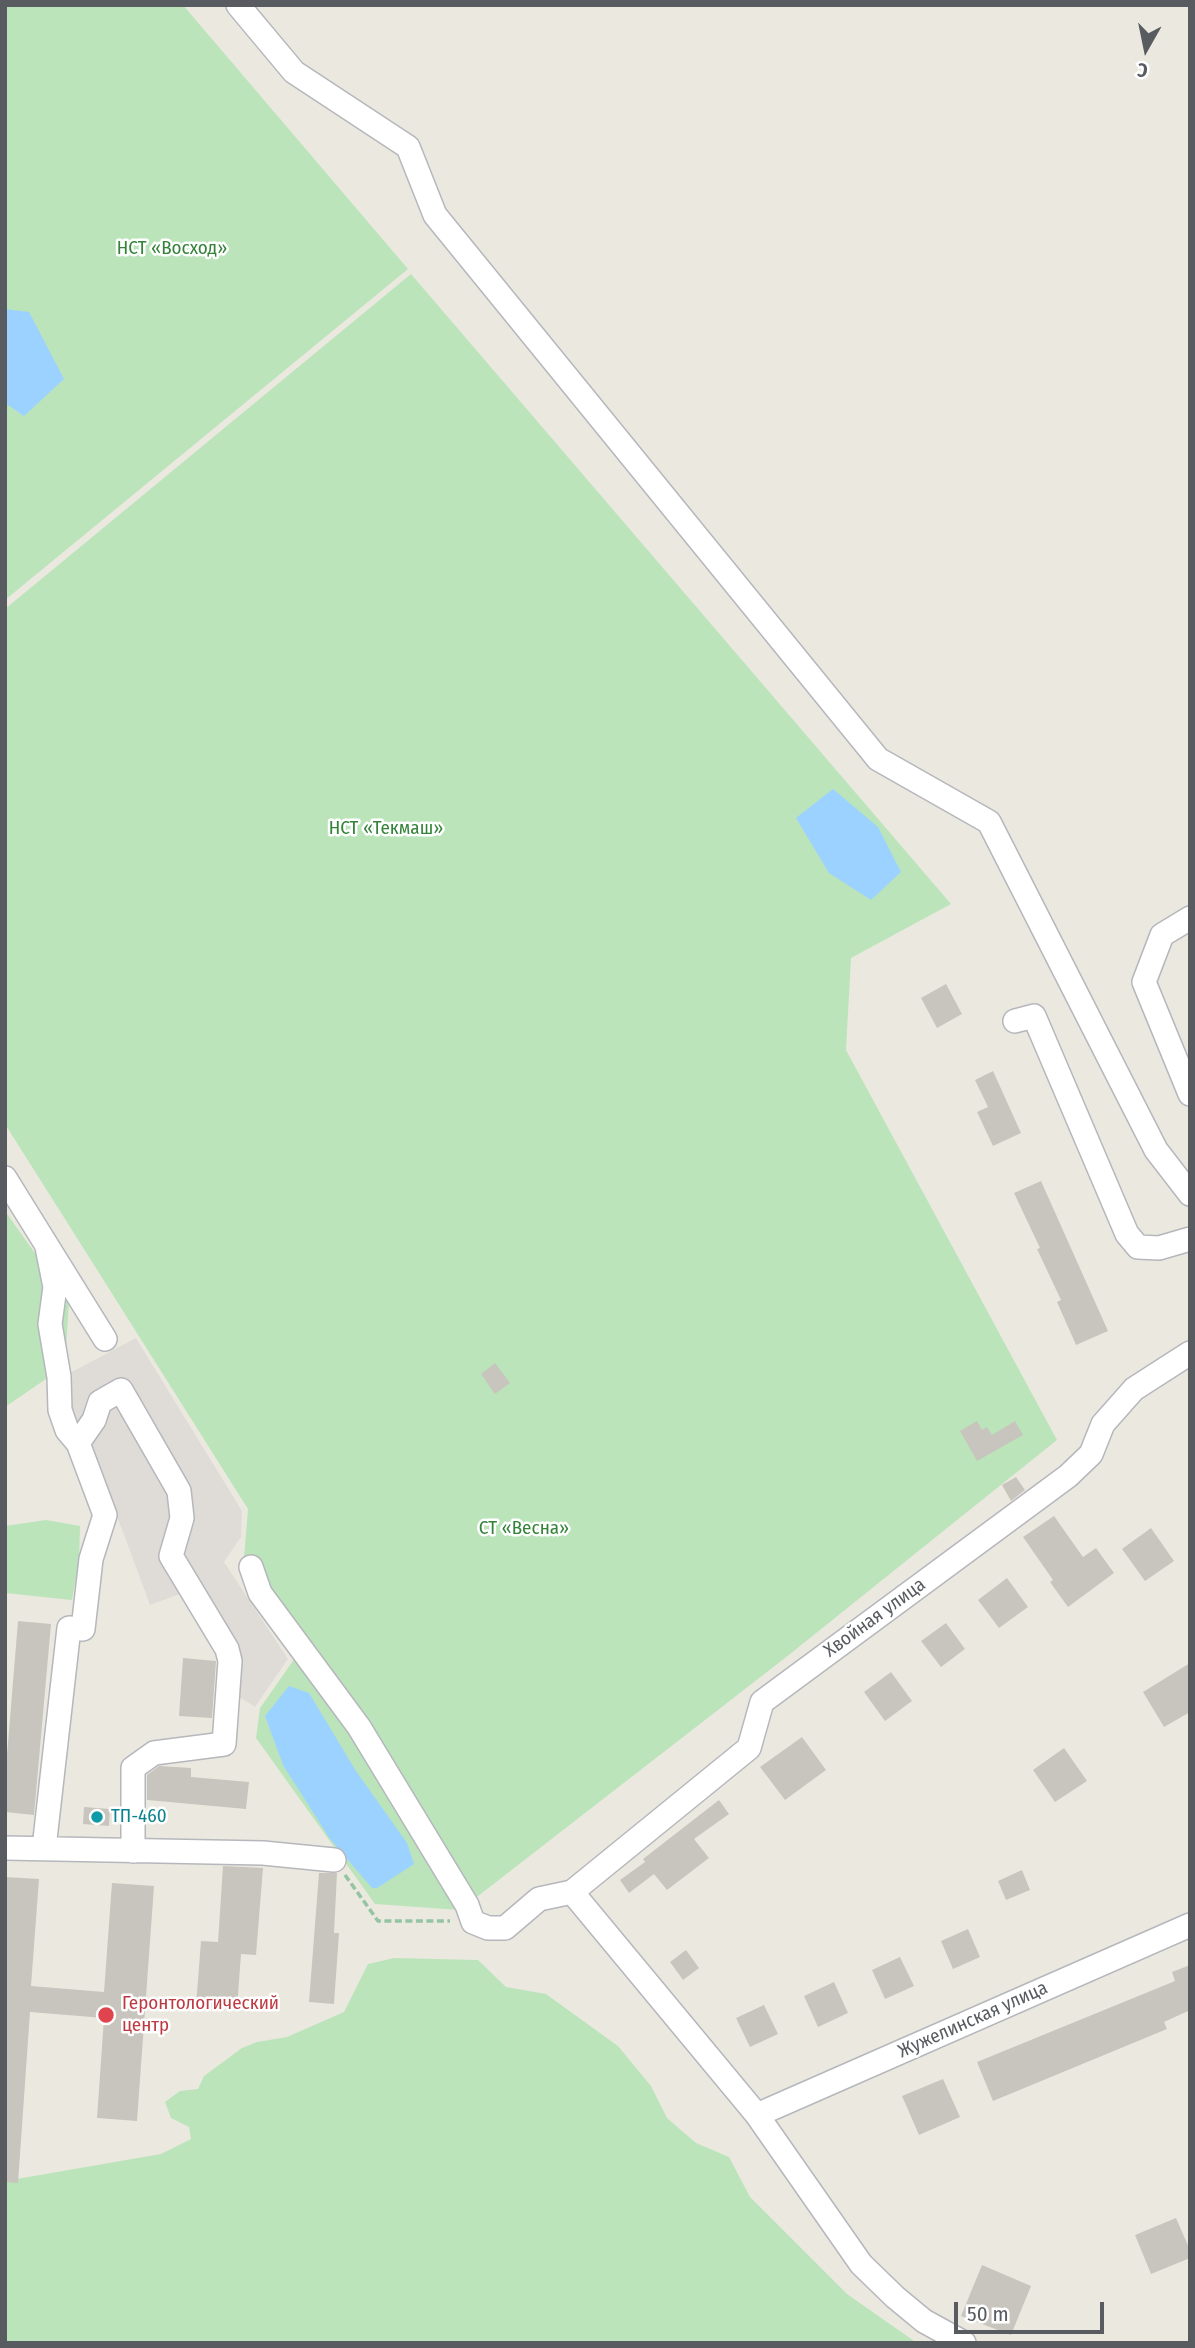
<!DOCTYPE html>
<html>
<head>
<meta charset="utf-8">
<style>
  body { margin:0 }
  #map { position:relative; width:1195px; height:2348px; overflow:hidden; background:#ebe9df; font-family:"Fira Sans Condensed",sans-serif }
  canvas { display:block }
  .frame { position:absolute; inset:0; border:7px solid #585c60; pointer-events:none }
  .north { position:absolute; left:1111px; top:14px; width:70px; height:70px; -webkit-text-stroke:5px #fff; paint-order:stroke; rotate:189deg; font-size:19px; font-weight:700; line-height:28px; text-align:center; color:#585c60 }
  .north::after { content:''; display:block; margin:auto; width:24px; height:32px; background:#585c60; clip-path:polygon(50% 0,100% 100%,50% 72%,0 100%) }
  .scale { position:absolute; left:954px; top:2302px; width:150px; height:32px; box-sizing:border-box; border:4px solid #585c60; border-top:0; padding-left:9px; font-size:21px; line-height:24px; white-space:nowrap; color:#585c60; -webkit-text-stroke:5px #fff; paint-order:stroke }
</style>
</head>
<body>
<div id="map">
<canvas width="1195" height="2348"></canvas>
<div class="frame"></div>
<div class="north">С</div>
<div class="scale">50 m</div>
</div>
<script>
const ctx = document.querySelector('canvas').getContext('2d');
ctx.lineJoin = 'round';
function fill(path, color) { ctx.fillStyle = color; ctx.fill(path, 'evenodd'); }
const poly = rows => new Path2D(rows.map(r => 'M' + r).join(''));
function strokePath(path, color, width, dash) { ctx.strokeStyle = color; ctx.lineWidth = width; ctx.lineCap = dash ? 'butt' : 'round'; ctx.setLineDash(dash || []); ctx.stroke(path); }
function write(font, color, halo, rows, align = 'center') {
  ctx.font = font + ' "Fira Sans Condensed",sans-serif'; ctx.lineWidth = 5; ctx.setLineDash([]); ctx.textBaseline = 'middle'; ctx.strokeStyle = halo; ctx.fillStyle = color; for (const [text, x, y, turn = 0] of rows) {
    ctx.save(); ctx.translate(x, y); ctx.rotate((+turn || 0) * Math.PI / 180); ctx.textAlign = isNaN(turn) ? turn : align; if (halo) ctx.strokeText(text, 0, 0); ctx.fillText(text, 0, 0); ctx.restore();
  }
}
fill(poly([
  [136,1338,242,1511,241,1537,224,1562,288,1659,255,1707,231,1692,236,1676,183,1593,150,1605,88,1438,63,1396,66,1375]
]), '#dfdcd7');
fill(poly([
  [5,5,183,5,408,269,5,600],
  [411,274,951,904,851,958,846,1050,1057,1440,785,1658,460,1910,375,1904,256,1738,260,1708,295,1658,243,1570,248,1509,5,1124,5,609],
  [5,1211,69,1301,65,1366,5,1407],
  [46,1520,80,1526,79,1561,72,1600,5,1593,5,1526],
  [394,1958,478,1960,506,1987,546,1994,618,2046,651,2086,667,2118,696,2143,729,2157,750,2197,847,2294,917,2343,5,2343,5,2181,161,2154,191,2139,189,2127,171,2118,165,2102,180,2091,198,2089,204,2076,242,2048,257,2042,287,2037,344,2012,368,1964]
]), '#bbe4bb');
fill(poly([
  [5,309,29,312,64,379,24,416,5,403],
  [833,789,878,827,901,872,871,900,829,873,796,818],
  [289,1686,309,1693,356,1771,407,1843,414,1864,377,1888,372,1888,330,1839,283,1765,265,1716]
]), '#9cd2ff');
fill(poly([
  [946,984,962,1014,937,1028,921,998],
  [993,1071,1021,1133,993,1146,977,1112,988,1107,975,1080],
  [1041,1181,1108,1331,1076,1345,1057,1302,1061,1300,1037,1249,1040,1248,1014,1193],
  [495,1363,510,1383,495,1394,481,1374],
  [977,1421,982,1430,987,1427,992,1435,1015,1421,1023,1435,977,1461,960,1431],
  [1016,1477,1025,1490,1011,1501,1002,1485],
  [1054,1516,1083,1557,1096,1548,1114,1573,1068,1607,1050,1582,1053,1580,1023,1537],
  [1151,1528,1174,1561,1145,1581,1122,1549],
  [1007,1578,1028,1607,999,1628,978,1600],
  [18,1621,51,1624,34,1815,5,1812,5,1779],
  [946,1623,965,1649,941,1667,921,1641],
  [183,1658,216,1661,212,1718,179,1716],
  [1190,1663,1190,1712,1164,1727,1143,1692],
  [891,1672,912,1701,885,1721,864,1692],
  [802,1737,826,1770,785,1800,760,1767],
  [1064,1748,1087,1781,1055,1802,1033,1770],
  [159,1766,191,1768,191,1777,249,1782,246,1809,147,1800,147,1775],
  [719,1800,729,1814,694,1839,709,1858,667,1890,654,1874,629,1893,620,1880,645,1862,643,1859],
  [84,1807,110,1809,109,1826,83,1824],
  [223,1866,263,1868,256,1955,241,1954,237,2009,196,2006,201,1941,218,1942],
  [1022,1870,1030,1890,1006,1900,998,1881],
  [319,1873,337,1873,334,1933,339,1933,334,2004,309,2002],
  [5,1877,39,1879,31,1986,104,1992,112,1883,154,1886,137,2121,97,2118,104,2018,30,2012,18,2183,5,2182],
  [968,1929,980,1957,953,1969,941,1941],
  [686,1950,699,1968,683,1980,670,1962],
  [900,1957,914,1986,885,1999,872,1970],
  [1190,1965,1190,2015,1188,2011,1164,2022,1167,2029,993,2101,977,2062,1175,1981,1172,1972],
  [834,1982,848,2013,818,2027,804,1996],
  [764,2005,778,2034,750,2047,736,2018],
  [943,2079,960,2117,919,2135,902,2096],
  [1176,2218,1190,2250,1190,2258,1151,2274,1135,2235],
  [982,2265,1031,2286,1011,2335,961,2316]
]), '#c8c5be');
const minor = poly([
  [238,5,294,72,408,147,435,215,878,759,989,822,1156,1150,1190,1194],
  [1190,918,1162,935,1144,982,1190,1094],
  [1015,1021,1034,1016,1127,1234,1138,1247,1159,1248,1190,1239],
  [5,1178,105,1339],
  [47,1247,55,1287,50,1324,59,1377,60,1410,67,1430,78,1443,94,1420,100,1402,121,1390,179,1491,182,1518,171,1556,227,1649,230,1661,224,1744,154,1753,133,1768,133,1851],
  [251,1567,260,1593,359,1727,467,1905,473,1922,488,1928,505,1928,539,1899,572,1892,749,1748,762,1702,1068,1476,1091,1454,1103,1424,1134,1389,1190,1353],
  [5,1848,263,1853,334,1860],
  [44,1848,69,1628,83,1629,91,1559,105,1515,78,1443],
  [572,1892,757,2115,861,2264,895,2297,924,2321,964,2343],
  [757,2115,1190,1925]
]);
strokePath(minor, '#b5b7bc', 26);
strokePath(poly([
  [345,1875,378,1921,450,1921]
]), '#94c4a2', 3.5, [7, 3.5]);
strokePath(minor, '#fff', 23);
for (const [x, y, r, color] of [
  [97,1817,7,"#0f9aa8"],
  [106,2015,9,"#e0444e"]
]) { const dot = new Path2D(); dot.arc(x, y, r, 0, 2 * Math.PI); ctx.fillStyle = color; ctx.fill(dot); strokePath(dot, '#fff', 2.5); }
write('19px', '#348339', '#fff', [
  ["НСТ «Восход»",172,249],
  ["НСТ «Текмаш»",386,829],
  ["СТ «Весна»",524,1529]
]);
write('19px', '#585c60', '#fff', [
  ["Хвойная улица",875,1618,-36],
  ["Жужелинская улица",973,2020,-24]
]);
write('19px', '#0d838f', '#fff', [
  ["ТП-460",111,1817]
], 'left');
write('19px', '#be3a42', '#fff', [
  ["Геронтологический",122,2004],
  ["центр",122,2026]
], 'left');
</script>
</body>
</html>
